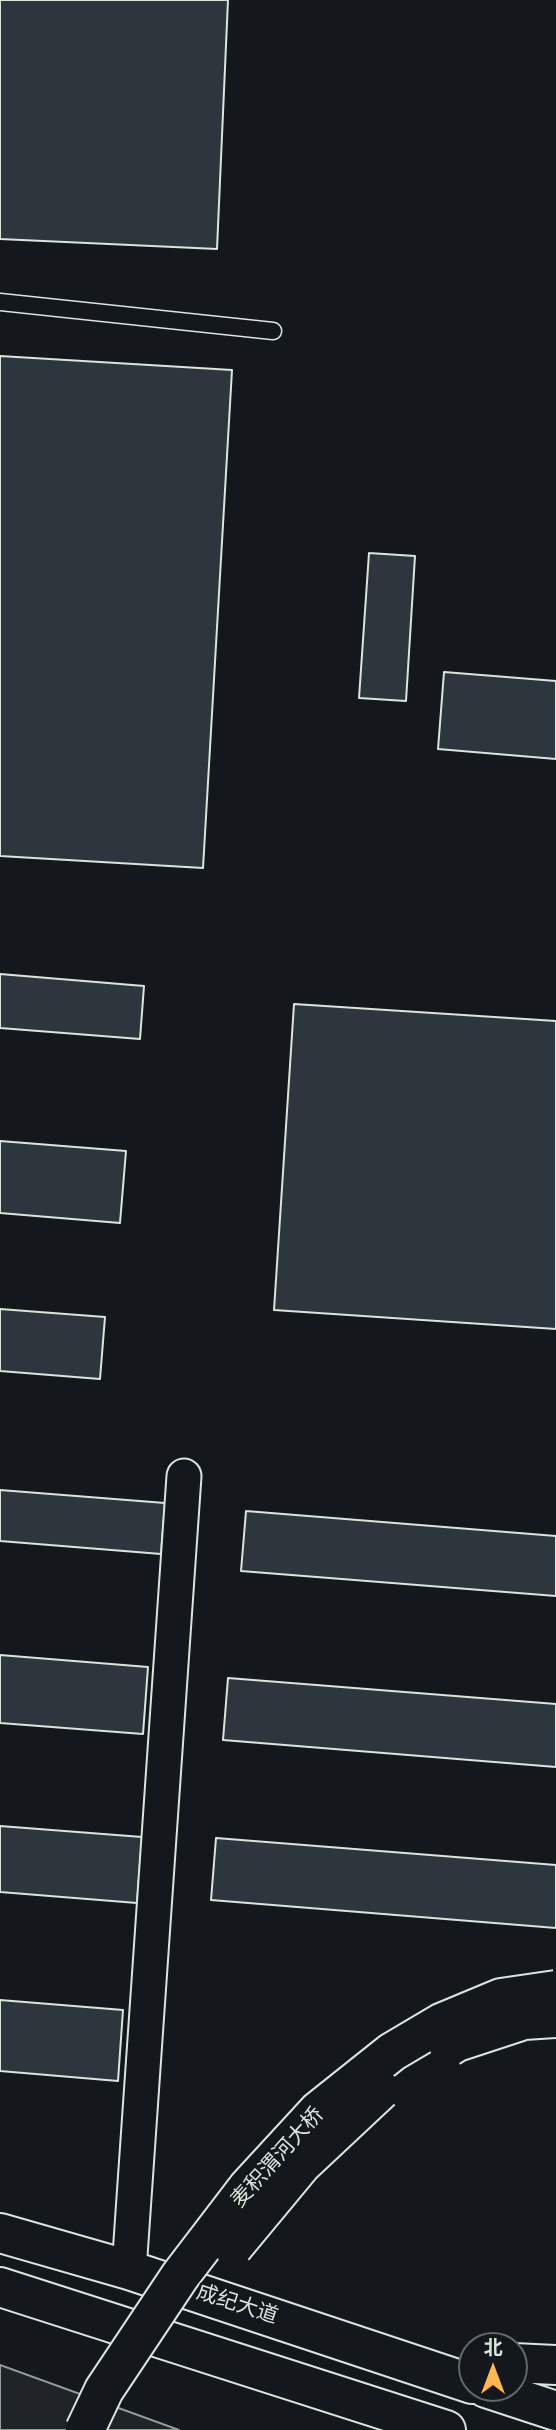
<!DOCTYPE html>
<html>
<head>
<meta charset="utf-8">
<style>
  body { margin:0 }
  #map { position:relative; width:556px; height:2430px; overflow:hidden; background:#14181c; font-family:"DM Sans","Noto Sans SC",sans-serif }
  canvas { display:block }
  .north { position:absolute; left:458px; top:2332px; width:70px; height:70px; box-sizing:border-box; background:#14181c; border:2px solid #626a69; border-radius:50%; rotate:0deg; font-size:19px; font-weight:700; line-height:28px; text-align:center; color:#d8e6dc }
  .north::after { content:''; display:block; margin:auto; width:24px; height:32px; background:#ffb74d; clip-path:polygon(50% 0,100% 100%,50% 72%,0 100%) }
</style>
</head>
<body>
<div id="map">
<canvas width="556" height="2430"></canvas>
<div class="north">北</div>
</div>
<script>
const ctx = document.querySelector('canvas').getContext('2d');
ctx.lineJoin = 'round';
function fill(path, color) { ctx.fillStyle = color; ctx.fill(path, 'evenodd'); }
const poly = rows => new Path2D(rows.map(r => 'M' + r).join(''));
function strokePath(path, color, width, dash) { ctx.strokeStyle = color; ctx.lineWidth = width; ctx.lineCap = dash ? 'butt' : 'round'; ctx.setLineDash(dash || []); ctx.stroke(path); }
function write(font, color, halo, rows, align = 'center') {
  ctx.font = font + ' "DM Sans","Noto Sans SC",sans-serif'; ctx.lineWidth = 5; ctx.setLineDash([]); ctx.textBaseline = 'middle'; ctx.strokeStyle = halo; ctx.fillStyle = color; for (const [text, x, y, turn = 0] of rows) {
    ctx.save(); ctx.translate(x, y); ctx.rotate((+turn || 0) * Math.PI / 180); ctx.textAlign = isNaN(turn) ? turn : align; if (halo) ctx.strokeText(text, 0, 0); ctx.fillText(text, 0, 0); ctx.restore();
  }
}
const green = poly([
  [0,2365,179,2430,0,2430,0,2365]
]);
fill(green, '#202428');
strokePath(green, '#939e99', 2);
const building = poly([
  [0,0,228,0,217,249,0,239,0,0],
  [0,356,232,370,203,868,0,856,0,356],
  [369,553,415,556,406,701,359,698,369,553],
  [444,672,556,681,556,759,438,749,444,672],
  [0,974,144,986,140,1039,0,1028,0,974],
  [294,1004,556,1021,556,1329,274,1310,294,1004],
  [0,1141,126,1151,120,1223,0,1213,0,1141],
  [0,1309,105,1317,100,1379,0,1371,0,1309],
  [0,1490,165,1503,161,1554,0,1541,0,1490],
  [246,1511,556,1536,556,1596,241,1571,246,1511],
  [0,1655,148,1667,143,1734,0,1723,0,1655],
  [228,1678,556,1704,556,1767,223,1740,228,1678],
  [0,1826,142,1837,137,1903,0,1892,0,1826],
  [216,1838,556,1865,556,1928,211,1900,216,1838],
  [0,2000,123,2010,118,2081,0,2071,0,2000]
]);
fill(building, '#2c363c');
strokePath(building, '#d8e6dc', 2);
const lane = poly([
  [0,302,273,331]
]);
const street = poly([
  [129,2270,184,1476]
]);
const primary = poly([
  [0,2233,129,2270,472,2384],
  [0,2287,446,2430],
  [514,2363,556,2365],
  [486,2388,556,2411]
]);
strokePath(lane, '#d8e6dc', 19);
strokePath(street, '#d8e6dc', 37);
strokePath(primary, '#d8e6dc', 42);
strokePath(lane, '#14181c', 16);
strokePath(street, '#14181c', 33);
strokePath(primary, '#14181c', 38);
const primaryBridge = poly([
  [449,2047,457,2042,524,2020,556,2018],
  [233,2247,301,2165,381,2090],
  [85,2430,104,2390,180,2276,248,2187,318,2111,392,2052,441,2023,501,1998,556,1990]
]);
strokePath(primaryBridge, '#d8e6dc', 42, []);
strokePath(primaryBridge, '#14181c', 38);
write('21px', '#d8e6dc', '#14181c', [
  ["麦积渭河大桥",278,2158,-48],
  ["成纪大道",237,2305,18]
]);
</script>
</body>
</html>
